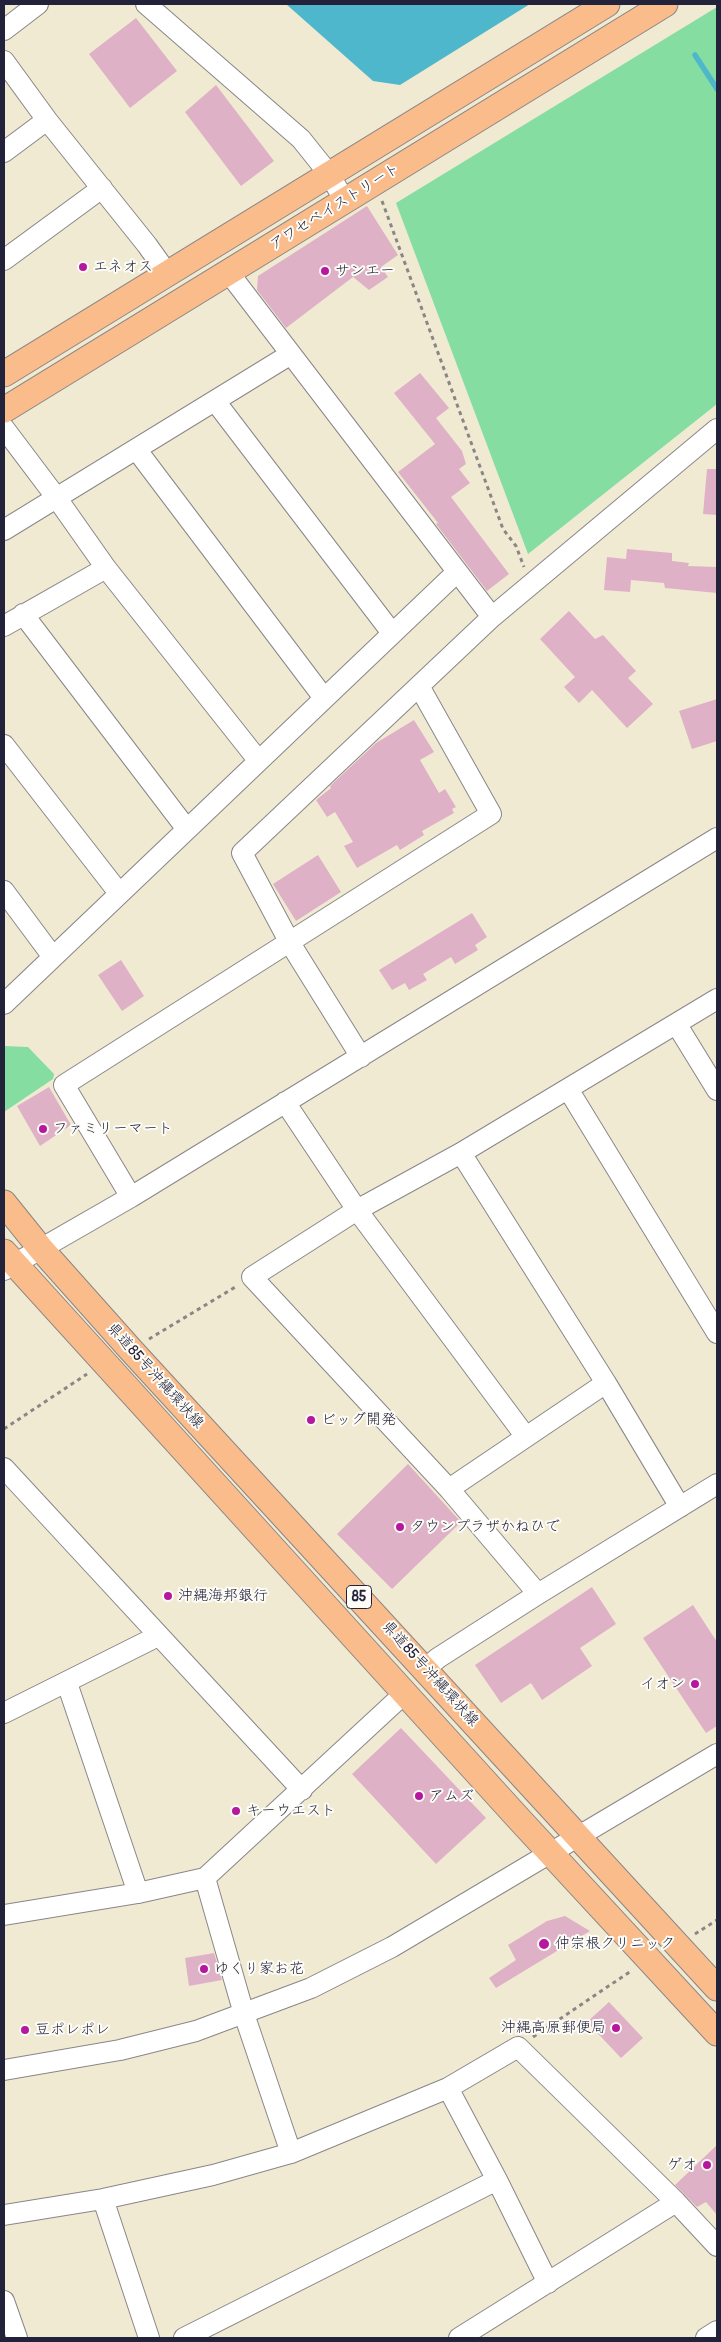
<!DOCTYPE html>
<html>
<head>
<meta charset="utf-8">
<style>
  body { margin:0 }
  #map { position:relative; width:721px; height:2342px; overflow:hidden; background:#f1ead3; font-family:Pangolin,sans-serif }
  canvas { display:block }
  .frame { position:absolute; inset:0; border:5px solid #22223b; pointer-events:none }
</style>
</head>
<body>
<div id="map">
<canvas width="721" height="2342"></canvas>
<div class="frame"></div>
</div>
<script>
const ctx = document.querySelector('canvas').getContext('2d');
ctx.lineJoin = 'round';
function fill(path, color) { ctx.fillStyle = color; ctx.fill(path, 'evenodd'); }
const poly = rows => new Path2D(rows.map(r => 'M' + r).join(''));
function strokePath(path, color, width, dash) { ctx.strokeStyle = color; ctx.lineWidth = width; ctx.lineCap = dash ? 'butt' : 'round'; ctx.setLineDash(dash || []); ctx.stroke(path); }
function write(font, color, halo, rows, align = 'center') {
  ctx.font = font + ' Pangolin,"Klee One",sans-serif'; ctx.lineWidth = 4; ctx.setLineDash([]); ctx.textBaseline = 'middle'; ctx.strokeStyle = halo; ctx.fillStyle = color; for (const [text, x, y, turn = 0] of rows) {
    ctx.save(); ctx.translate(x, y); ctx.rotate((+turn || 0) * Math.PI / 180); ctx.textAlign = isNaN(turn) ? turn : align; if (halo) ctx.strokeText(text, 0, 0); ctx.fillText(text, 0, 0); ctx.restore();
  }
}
fill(poly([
  [717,7,717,404,528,554,396,203],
  [4,1046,28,1047,54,1074,53,1079,4,1112]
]), '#85dda2');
fill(poly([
  [286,4,530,4,400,85,373,81]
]), '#4eb7cb');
strokePath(poly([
  [695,55,717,89]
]), '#4eb7cb', 5.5);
fill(poly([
  [136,18,177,71,130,108,89,54],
  [216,85,274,161,241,186,185,112],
  [367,206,398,255,381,267,388,277,369,290,353,277,286,328,257,290,258,276],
  [420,373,449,408,436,418,462,451,466,464,459,469,470,483,451,497,509,574,487,591,436,524,438,523,398,472,435,444,394,393],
  [707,469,717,469,717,515,703,514],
  [627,549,672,553,672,561,689,563,688,566,717,567,717,593,665,588,664,583,631,580,630,592,604,590,607,557,626,559],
  [569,611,595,639,603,635,636,671,628,678,653,704,627,728,592,690,579,703,564,687,575,677,540,639],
  [717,699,717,741,692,749,679,711],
  [414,720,434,752,420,760,439,793,445,789,456,807,452,809,454,813,422,831,424,835,400,850,397,845,357,868,344,846,353,842,335,812,327,817,316,800,331,788,330,786,376,743],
  [318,855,341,892,296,921,273,884],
  [472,913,487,937,475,945,478,950,455,964,451,957,423,974,427,980,409,990,405,983,392,990,379,970],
  [121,960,144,996,122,1011,98,975],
  [49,1087,71,1125,40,1146,17,1106],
  [408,1464,461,1522,392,1589,337,1534],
  [592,1587,616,1624,580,1648,592,1666,542,1700,531,1683,501,1703,475,1665],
  [693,1605,717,1642,717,1726,706,1733,643,1638],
  [401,1728,486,1818,436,1864,352,1774],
  [565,1916,590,1931,496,1988,489,1978,516,1960,508,1945,547,1921],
  [214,1953,222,1980,189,1986,185,1958],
  [609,2002,643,2038,621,2058,587,2022],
  [717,2145,717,2215,706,2202,697,2207,675,2185]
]), '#dfb1c7');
const minor = poly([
  [146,4,301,139,329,174,345,201],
  [4,30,38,4],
  [4,61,47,120,147,245,167,273],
  [4,152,47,120],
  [4,260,102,188],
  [229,273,492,617],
  [215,401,392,633],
  [4,428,56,497,106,568,258,760],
  [136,449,324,698],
  [4,530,291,354],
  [23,614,186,828],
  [4,626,106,568],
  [4,745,119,893],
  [4,891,53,957],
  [4,1004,457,572],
  [677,1025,717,1090],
  [361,1057,290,943,242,853,492,617,717,429],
  [568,1089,717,1333],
  [285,1102,357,1210,526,1437],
  [461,1153,606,1383,680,1507],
  [131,1197,64,1085,491,814,419,686],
  [4,1270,131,1197,717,838],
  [4,1468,302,1790],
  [449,1489,606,1383],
  [538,1594,449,1489,252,1277,357,1210,461,1153,717,999],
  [425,1669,438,1658,538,1594,717,1484],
  [67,1683,138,1893],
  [4,1713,158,1636],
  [205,1878,244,2014,291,2153],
  [4,1915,138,1893,205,1878,406,1692],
  [4,2070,120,2050,196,2031,311,1988,392,1947,717,1754],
  [448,2088,497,2180,548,2283],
  [103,2199,149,2338],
  [4,2215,103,2199,213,2175,291,2153,448,2088,518,2047,676,2202,717,2246],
  [4,2301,17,2338],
  [184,2338,497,2180],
  [459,2338,676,2202],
  [706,2338,717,2331]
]);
const major = poly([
  [4,374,607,4],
  [4,410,665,4],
  [4,1203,41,1249,131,1350,717,1988],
  [4,1252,519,1819,717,2033]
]);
strokePath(minor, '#8a8687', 22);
strokePath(major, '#8a8687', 27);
strokePath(poly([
  [382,201,503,529,516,546,524,567],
  [149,1339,237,1286],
  [4,1429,87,1374],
  [695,1934,717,1920],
  [533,2037,631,1971]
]), '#8a8687', 3, [4, 4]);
strokePath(minor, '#fff', 20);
strokePath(major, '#fabc8b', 25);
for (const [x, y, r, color] of [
  [83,267,5,"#b5179e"],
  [325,271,5,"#b5179e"],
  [43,1129,5,"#b5179e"],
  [311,1420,5,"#b5179e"],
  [400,1527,5,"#b5179e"],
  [168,1596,5,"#b5179e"],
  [695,1684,5,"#b5179e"],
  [419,1796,5,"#b5179e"],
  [236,1811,5,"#b5179e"],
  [544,1944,6,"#b5179e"],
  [204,1969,5,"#b5179e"],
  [616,2028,5,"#b5179e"],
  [25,2030,5,"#b5179e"],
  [707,2165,5,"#b5179e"]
]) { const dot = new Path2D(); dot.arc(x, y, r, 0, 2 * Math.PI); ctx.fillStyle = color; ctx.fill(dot); strokePath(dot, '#fdfcf7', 2); }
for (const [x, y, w] of [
  [359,1597,25]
]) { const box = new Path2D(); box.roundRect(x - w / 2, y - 11.5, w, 23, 4); ctx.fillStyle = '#fdfcf7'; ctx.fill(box); strokePath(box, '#22223b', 1); }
write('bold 14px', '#22223b', null, [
  ["85",359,1597]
]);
write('15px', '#22223b', '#fdfcf7', [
  ["アワセベイストリート",335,207,-32],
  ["県道85号沖縄環状線",155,1376,48],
  ["県道85号沖縄環状線",430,1674,48]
]);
write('15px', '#22223b', '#fdfcf7', [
  ["エネオス",93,267],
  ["サンエー",335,271],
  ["ファミリーマート",53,1129],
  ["ビッグ開発",321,1420],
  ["タウンプラザかねひで",410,1527],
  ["沖縄海邦銀行",178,1596],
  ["イオン",685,1684,"right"],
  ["アムズ",429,1796],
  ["キーウエスト",246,1811],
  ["仲宗根クリニック",555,1944],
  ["ゆくり家お花",214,1969],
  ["沖縄高原郵便局",606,2028,"right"],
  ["豆ポレポレ",35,2030],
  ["ゲオ",697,2165,"right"]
], 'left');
</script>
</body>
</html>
